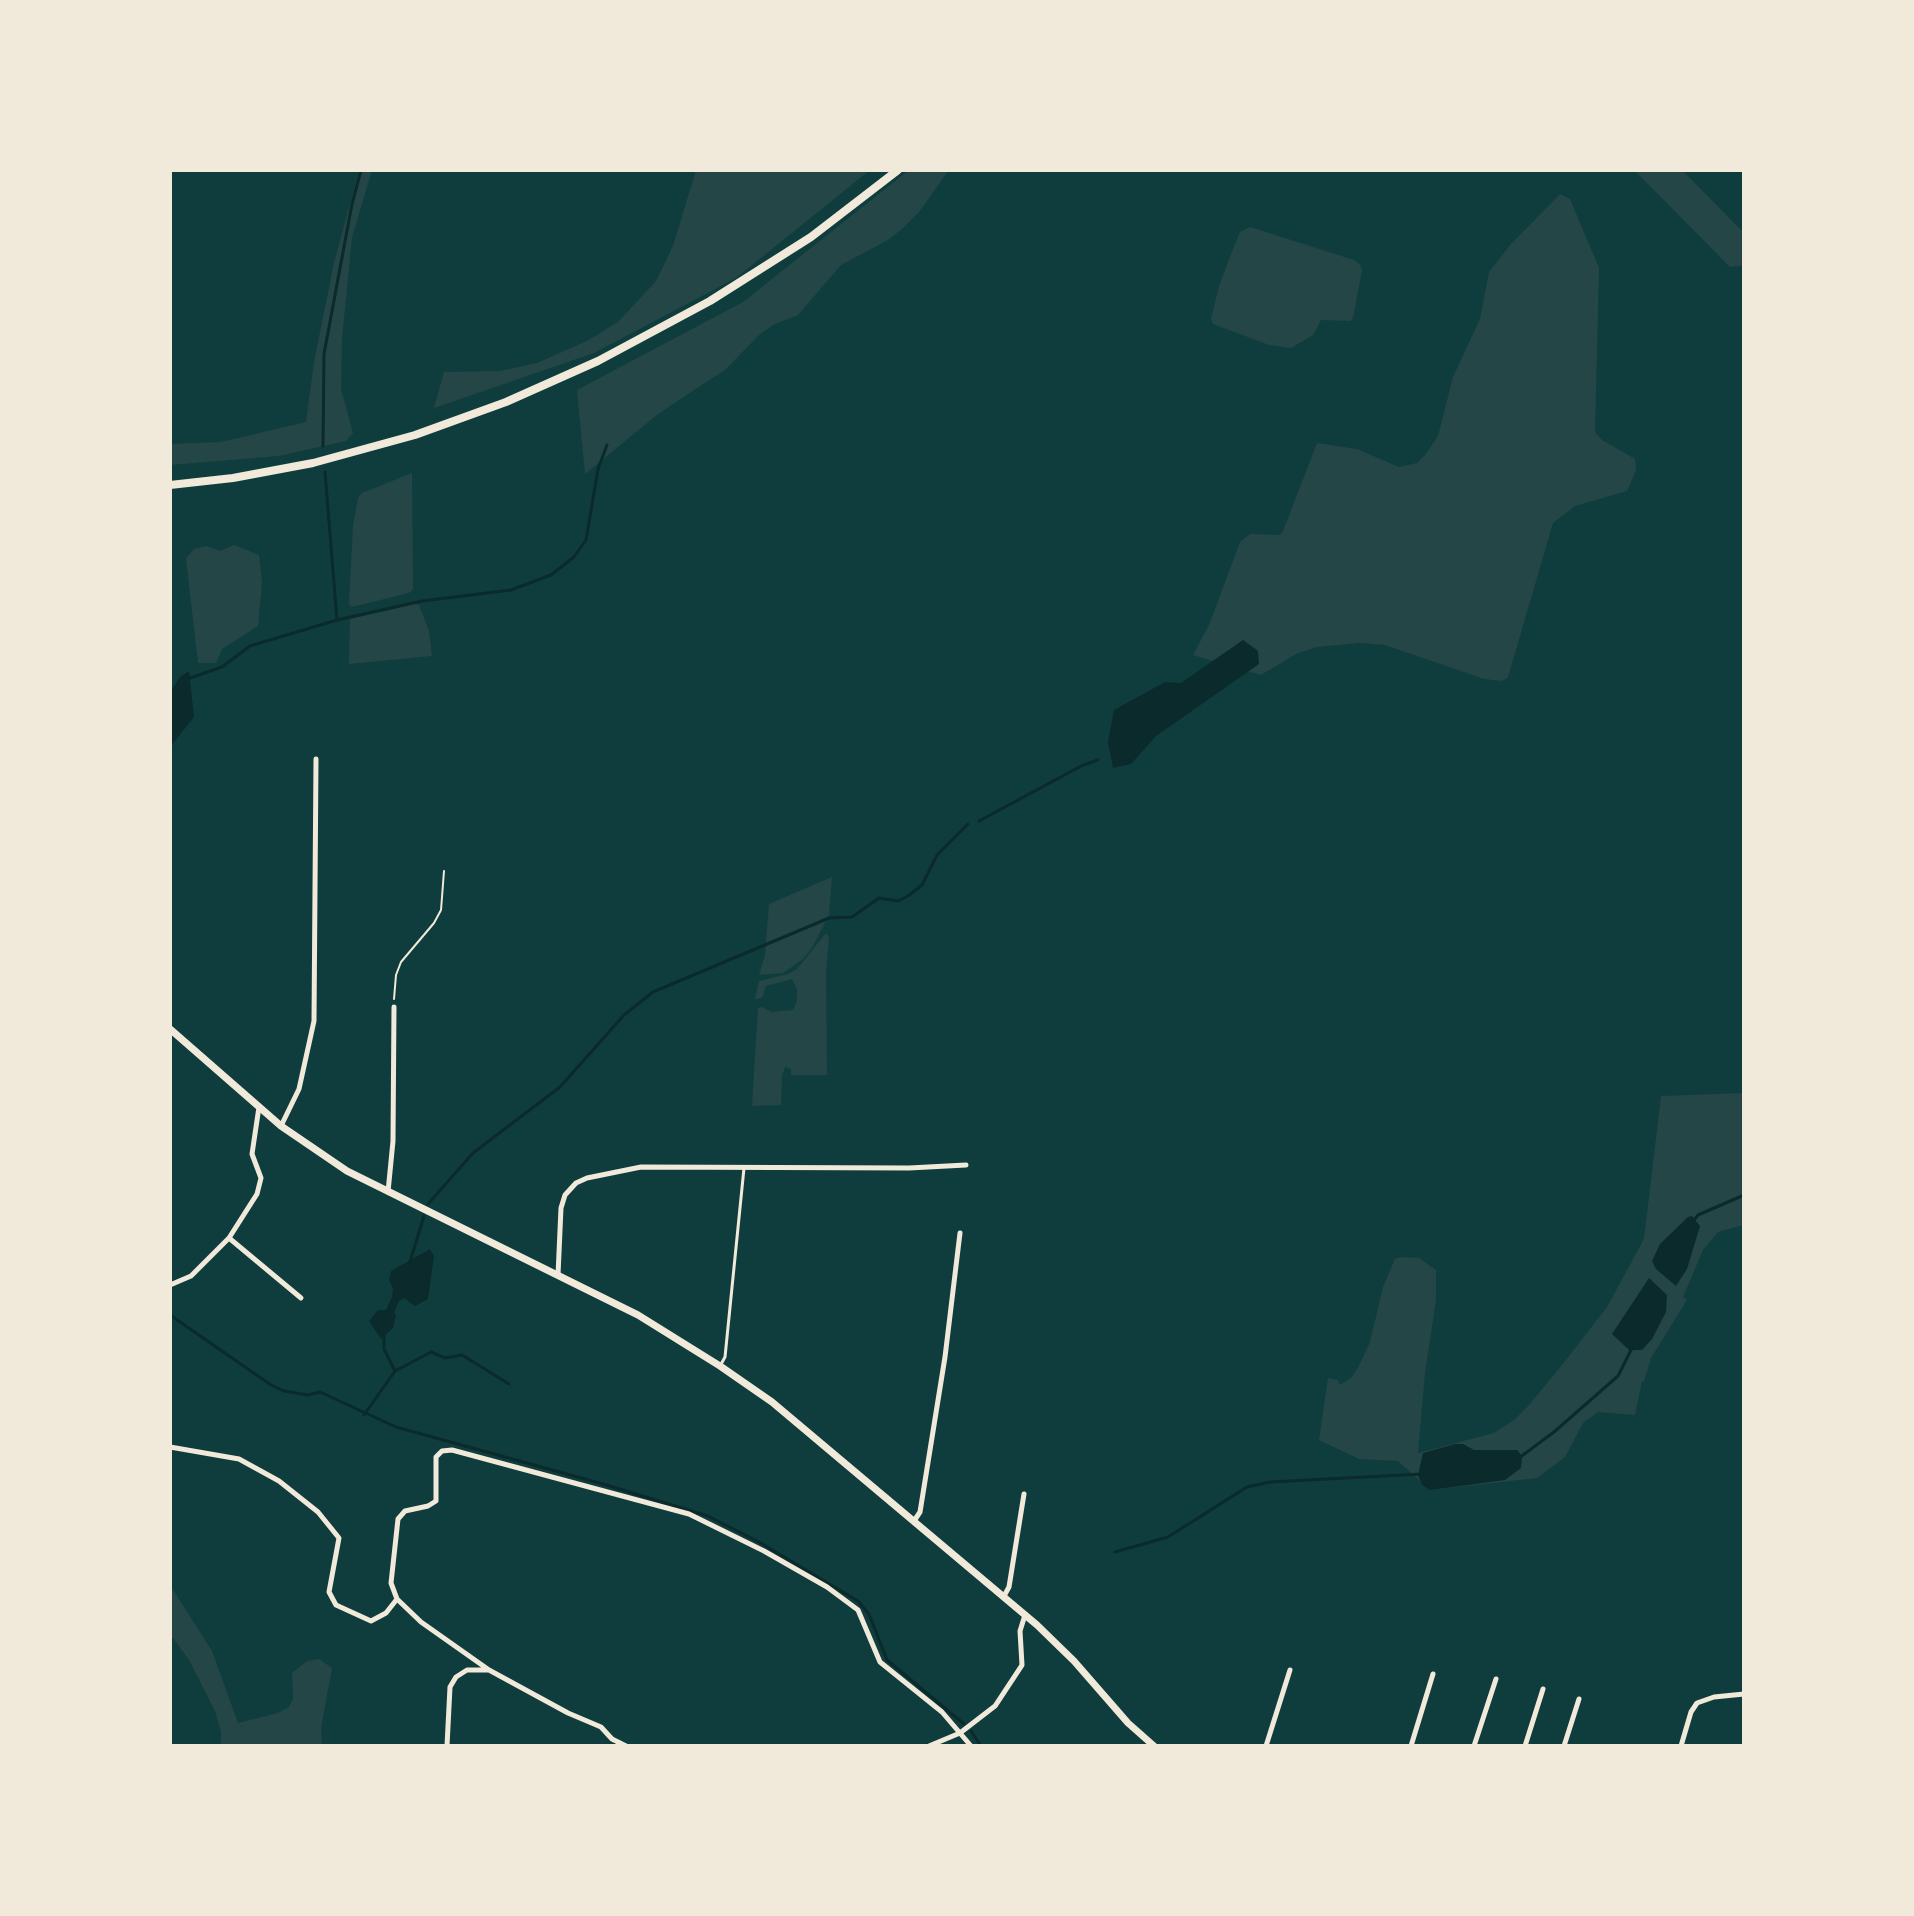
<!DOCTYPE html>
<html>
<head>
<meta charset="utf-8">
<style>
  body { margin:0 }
  #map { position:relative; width:1914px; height:1916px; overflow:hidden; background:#0f3d3e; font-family:"Sofia Sans Condensed",sans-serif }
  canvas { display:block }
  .frame { position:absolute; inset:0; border:172px solid #f1e9da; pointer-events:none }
</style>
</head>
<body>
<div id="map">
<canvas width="1914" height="1916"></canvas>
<div class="frame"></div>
</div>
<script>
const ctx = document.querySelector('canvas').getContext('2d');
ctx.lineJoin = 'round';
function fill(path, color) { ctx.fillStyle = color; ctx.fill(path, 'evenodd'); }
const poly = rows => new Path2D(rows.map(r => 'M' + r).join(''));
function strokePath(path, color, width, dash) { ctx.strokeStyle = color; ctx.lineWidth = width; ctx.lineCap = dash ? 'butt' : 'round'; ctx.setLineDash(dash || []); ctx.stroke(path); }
fill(poly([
  [359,170,372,170,352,237,342,339,341,389,353,433,346,441,279,456,170,465,170,444,221,442,306,422,314,362,334,263],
  [696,170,870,170,736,278,594,353,434,408,444,372,500,371,537,363,587,341,618,322,656,281,673,246],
  [909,170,949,170,919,212,903,228,888,240,841,265,798,315,773,325,759,335,726,369,658,414,585,474,577,390,743,302],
  [1634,170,1682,170,1744,233,1744,265,1730,267],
  [1560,194,1570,199,1599,268,1595,432,1602,440,1635,459,1636,470,1627,491,1575,506,1553,523,1508,677,1502,681,1484,679,1385,645,1359,643,1317,647,1298,653,1261,675,1193,655,1209,625,1240,542,1250,534,1280,535,1283,531,1317,443,1357,449,1399,467,1417,463,1426,454,1438,436,1453,377,1480,319,1489,272,1511,244],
  [1250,227,1354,260,1360,265,1362,270,1353,318,1350,321,1321,320,1313,335,1291,348,1269,345,1213,324,1211,319,1219,286,1231,254,1240,232],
  [412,473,413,588,411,592,393,597,351,607,349,604,353,526,358,498,362,493],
  [234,545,259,555,262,583,258,626,222,649,216,663,198,663,186,558,194,549,206,546,220,551],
  [414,604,419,605,429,631,432,656,349,664,350,619],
  [832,877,829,915,812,948,803,959,783,973,759,975,765,955,769,904],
  [826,933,829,938,826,972,827,1075,791,1075,791,1069,785,1067,782,1076,781,1105,752,1106,758,1008,762,1007,772,1012,793,1010,797,1001,797,989,792,979,766,986,762,998,755,999,759,981,788,974,797,969],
  [1744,1093,1744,1225,1718,1232,1703,1250,1683,1297,1687,1300,1651,1358,1644,1381,1642,1381,1635,1415,1598,1412,1583,1423,1565,1457,1537,1478,1430,1490,1398,1461,1359,1459,1319,1440,1328,1378,1338,1380,1340,1385,1351,1378,1358,1368,1370,1342,1383,1287,1395,1259,1401,1257,1419,1258,1436,1270,1436,1300,1425,1373,1418,1453,1494,1433,1514,1420,1529,1405,1562,1365,1607,1307,1644,1239,1661,1096],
  [170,1585,212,1651,238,1723,278,1713,289,1707,293,1699,292,1673,307,1661,319,1659,332,1668,321,1728,322,1746,221,1746,221,1732,215,1711,189,1660,173,1638,170,1639]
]), '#244646');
fill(poly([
  [1243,640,1258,651,1259,664,1156,736,1131,764,1113,768,1108,742,1114,710,1165,682,1181,683],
  [189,671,194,717,170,747,170,692,180,677],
  [1692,1216,1700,1226,1687,1269,1676,1286,1656,1269,1652,1261,1660,1244,1688,1217],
  [430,1249,434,1256,428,1299,415,1306,404,1298,399,1301,394,1313,396,1315,393,1328,381,1339,369,1321,378,1310,386,1310,392,1297,393,1288,389,1280,391,1271],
  [1649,1278,1667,1295,1666,1312,1652,1339,1642,1350,1629,1350,1612,1334],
  [1455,1444,1463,1444,1474,1450,1517,1450,1522,1456,1521,1468,1505,1480,1430,1490,1422,1485,1418,1475,1423,1453]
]), '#0a2a2b');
strokePath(poly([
  [323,446,324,354,352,204,361,170],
  [325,472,337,620],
  [190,678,222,667,250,646,337,620,422,601,511,590,551,575,574,557,586,540,598,469,607,445],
  [979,821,1083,765,1098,760],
  [428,1204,473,1153,560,1087,624,1015,653,992,829,918,852,917,879,898,898,901,908,896,922,885,937,855,968,824],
  [1694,1220,1698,1215,1744,1195],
  [410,1262,424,1216],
  [170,1315,271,1385,284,1391,308,1395,320,1392,396,1427,603,1484,708,1516,759,1542,858,1601,869,1614,887,1660,964,1724],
  [395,1371,431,1352,445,1358,462,1355,509,1384],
  [364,1415,395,1371,384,1349,384,1332],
  [1519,1458,1554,1432,1618,1376,1632,1348],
  [1115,1552,1168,1537,1247,1487,1270,1482,1422,1474],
  [971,1731,981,1746]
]), '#0a2a2b', 3);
strokePath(poly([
  [394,999,396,975,401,962,434,923,441,910,444,871]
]), '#f1e9da', 2);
strokePath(poly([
  [720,1366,725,1357,744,1168]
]), '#f1e9da', 3);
strokePath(poly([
  [281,1126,299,1089,314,1021,316,759],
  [388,1192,393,1141,394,1007],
  [229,1238,301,1298],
  [558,1275,561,1208,565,1195,576,1183,587,1178,641,1167,909,1168,966,1165],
  [170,1285,191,1276,229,1238,257,1194,261,1178,252,1154,259,1107],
  [170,1447,239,1459,279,1481,318,1512,339,1538,329,1592,336,1605,371,1621,386,1613,397,1599],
  [914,1521,920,1512,945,1357,960,1233],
  [1004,1596,1009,1587,1024,1494],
  [447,1746,450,1687,456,1677,467,1670,488,1670],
  [626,1746,612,1739,601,1727,568,1713,489,1670,421,1622,397,1599,391,1583,398,1519,405,1511,428,1506,436,1501,436,1457,442,1451,452,1450,689,1514,764,1551,827,1587,858,1610,880,1662,942,1712,971,1746],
  [929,1746,960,1733,995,1706,1022,1665,1020,1631,1025,1615],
  [1266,1746,1290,1670],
  [1411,1746,1433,1674],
  [1474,1746,1496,1679],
  [1525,1746,1543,1689],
  [1564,1746,1579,1699],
  [1681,1746,1691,1712,1697,1703,1714,1697,1744,1694]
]), '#f1e9da', 5);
strokePath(poly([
  [170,1029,281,1126,347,1171,638,1315,720,1366,772,1402,1037,1625,1074,1661,1128,1723,1154,1746]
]), '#f1e9da', 7);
strokePath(poly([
  [170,485,233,478,313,463,415,435,506,402,598,361,710,301,811,237,898,170]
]), '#f1e9da', 8);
</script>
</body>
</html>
